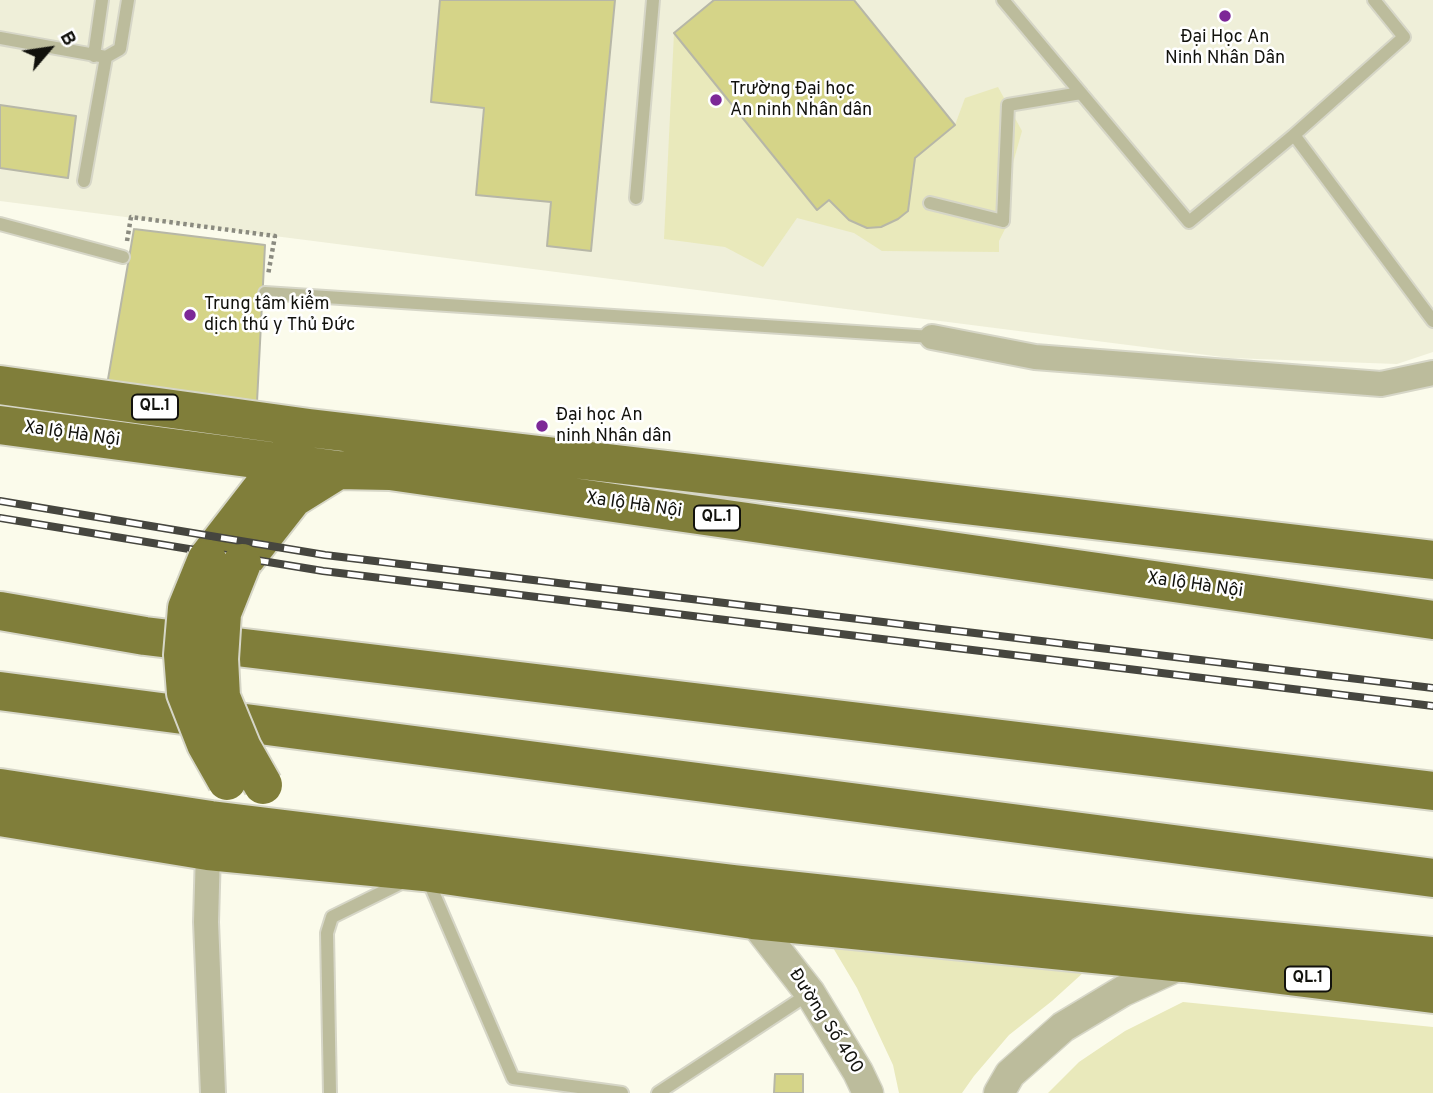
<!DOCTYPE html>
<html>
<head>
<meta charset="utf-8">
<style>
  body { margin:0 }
  #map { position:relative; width:1433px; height:1093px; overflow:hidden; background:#fbfbeb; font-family:Overpass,sans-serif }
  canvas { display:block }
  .north { position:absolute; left:14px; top:14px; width:70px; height:70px; -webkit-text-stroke:5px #fff; paint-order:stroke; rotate:61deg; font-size:19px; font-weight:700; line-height:28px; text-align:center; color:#12120d }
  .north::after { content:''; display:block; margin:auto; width:24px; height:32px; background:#12120d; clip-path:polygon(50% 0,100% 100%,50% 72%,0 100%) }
</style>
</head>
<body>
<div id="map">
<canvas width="1433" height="1093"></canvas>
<div class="north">B</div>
</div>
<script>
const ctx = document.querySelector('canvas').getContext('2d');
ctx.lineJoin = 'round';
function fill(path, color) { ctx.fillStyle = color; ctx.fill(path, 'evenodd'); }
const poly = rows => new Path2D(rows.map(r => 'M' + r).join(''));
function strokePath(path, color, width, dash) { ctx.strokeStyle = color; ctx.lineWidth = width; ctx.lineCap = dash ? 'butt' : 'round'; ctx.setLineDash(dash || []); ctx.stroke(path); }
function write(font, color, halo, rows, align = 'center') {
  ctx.font = font + ' Overpass,sans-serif'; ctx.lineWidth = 5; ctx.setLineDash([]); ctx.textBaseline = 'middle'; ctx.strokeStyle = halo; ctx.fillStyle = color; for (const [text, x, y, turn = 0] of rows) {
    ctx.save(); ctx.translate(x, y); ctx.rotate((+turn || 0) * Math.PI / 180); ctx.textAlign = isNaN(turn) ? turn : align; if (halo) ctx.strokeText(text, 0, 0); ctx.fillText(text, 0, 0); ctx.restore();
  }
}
fill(poly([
  [0,0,1433,0,1433,352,1397,364,1230,358,0,201]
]), '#efefd9');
fill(poly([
  [674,33,816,209,829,200,849,220,867,228,881,227,898,219,908,211,915,158,955,125,965,98,998,87,1022,131,1009,177,1011,217,999,241,999,252,882,251,854,233,797,218,763,267,725,247,664,239],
  [829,941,1084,972,1052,1001,1009,1035,974,1076,962,1093,899,1093,893,1065,857,988],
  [1183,1002,1433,1027,1433,1093,1048,1093,1079,1062,1125,1031]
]), '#e9e9bb');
const building = poly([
  [440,0,615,0,591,251,547,246,551,202,476,195,484,108,431,102,440,0],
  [714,0,854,0,955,125,915,158,908,211,898,219,881,227,867,228,849,220,829,200,817,210,674,33,714,0],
  [0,105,76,116,68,178,0,168,0,105],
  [134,229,265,245,257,402,107,385,134,229],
  [775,1074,803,1074,803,1093,774,1093,775,1074]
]);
fill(building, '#d5d488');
strokePath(building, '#b7b7a7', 2);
const service = poly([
  [1003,0,1189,222,1294,135,1433,321],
  [0,38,106,57,120,49,128,0],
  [94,56,102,0],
  [1294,135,1404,37,1374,0],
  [84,181,106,57],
  [636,198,653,0],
  [930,203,1003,221,1008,105,1081,93],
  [0,224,123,257],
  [265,293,932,337],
  [428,880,513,1078,622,1093],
  [330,1093,327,933,332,917,403,882],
  [658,1093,810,993]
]);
const minor = poly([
  [932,337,1035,357,1381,384,1433,373],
  [208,851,206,922,213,1093]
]);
const tertiary = poly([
  [753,920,810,993,858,1072,868,1093],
  [999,1093,1010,1074,1063,1027,1123,991,1184,963]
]);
const trunk = poly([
  [0,385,309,428,1433,560],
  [0,425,338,470,390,471,1433,620],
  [207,559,294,447],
  [242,563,293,498,338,470],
  [0,611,145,636,1433,791],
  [0,691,1433,878],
  [0,788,211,820,734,884,1186,933,1433,956],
  [0,817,208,851,424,872,753,920,1184,963,1433,994]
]);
strokePath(service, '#d6d6c7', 16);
strokePath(minor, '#d6d6c7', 28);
strokePath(tertiary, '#d6d6c7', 33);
strokePath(trunk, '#d6d6c7', 42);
strokePath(poly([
  [127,241,131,217,275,236,268,275]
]), '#8b8b80', 4.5, [3.5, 3.5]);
strokePath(service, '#bcbc9c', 12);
strokePath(minor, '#bcbc9c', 24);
strokePath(tertiary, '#bcbc9c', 30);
strokePath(trunk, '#807e3a', 38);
const rail = poly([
  [0,501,325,555,1433,688],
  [0,518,323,571,1433,706]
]);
strokePath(rail, '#46463f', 8);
strokePath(rail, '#fff', 5, [16]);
const trunkBridge = poly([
  [207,559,187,608,183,655,186,693,206,744,227,781],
  [242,563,222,613,219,659,221,697,242,748,263,785]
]);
strokePath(trunkBridge, '#d6d6c7', 42, []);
strokePath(trunkBridge, '#807e3a', 38);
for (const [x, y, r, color] of [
  [1225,16,7,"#7d2897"],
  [716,100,7,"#7d2897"],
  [190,315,7,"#7d2897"],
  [542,426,7,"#7d2897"]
]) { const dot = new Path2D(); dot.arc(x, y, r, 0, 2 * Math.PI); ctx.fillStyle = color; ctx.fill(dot); strokePath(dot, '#fff', 2.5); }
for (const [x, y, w] of [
  [155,407,46],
  [717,518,46],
  [1308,979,46]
]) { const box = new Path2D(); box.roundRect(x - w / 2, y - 12.5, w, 25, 5); ctx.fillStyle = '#fff'; ctx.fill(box); strokePath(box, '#12120d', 2); }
write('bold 16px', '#12120d', null, [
  ["QL.1",155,407],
  ["QL.1",717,518],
  ["QL.1",1308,979]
]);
write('18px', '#12120d', '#fff', [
  ["Đại Học An",1225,38,"center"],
  ["Ninh Nhân Dân",1225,59,"center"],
  ["Trường Đại học",730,90],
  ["An ninh Nhân dân",730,111],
  ["Trung tâm kiểm",204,305],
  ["dịch thú y Thủ Đức",204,326],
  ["Đại học An",556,416],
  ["ninh Nhân dân",556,437]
], 'left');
write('18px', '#12120d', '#fff', [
  ["Xa lộ Hà Nội",72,435,8],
  ["Xa lộ Hà Nội",634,506,8],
  ["Xa lộ Hà Nội",1195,586,8],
  ["Đường Số 400",825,1022,57]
]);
</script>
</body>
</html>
